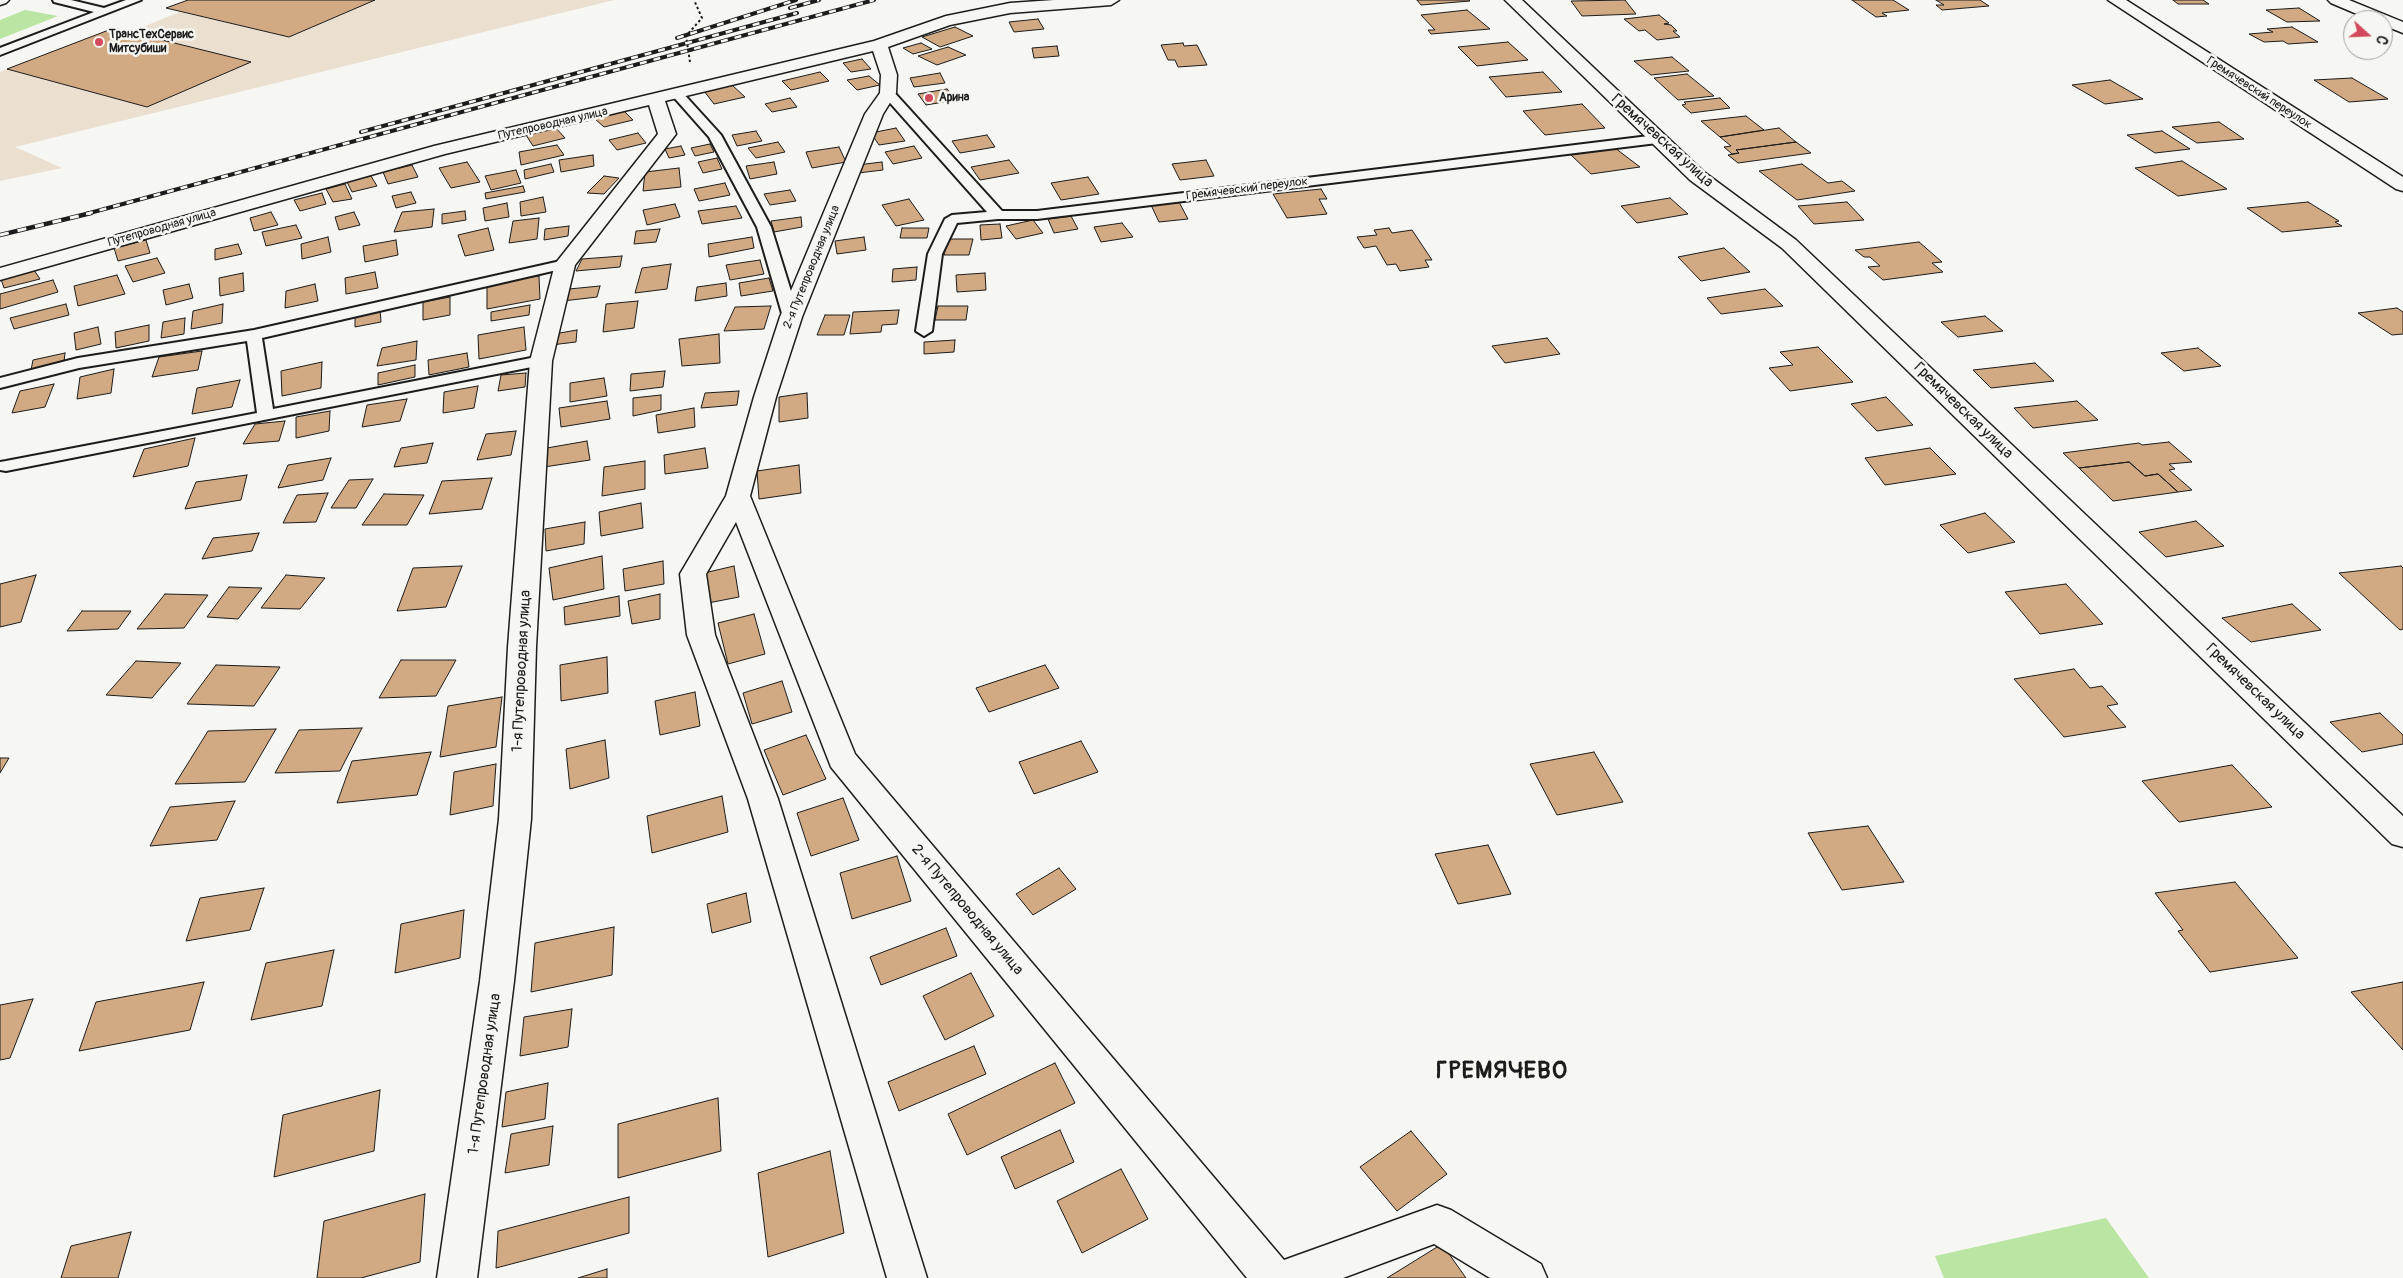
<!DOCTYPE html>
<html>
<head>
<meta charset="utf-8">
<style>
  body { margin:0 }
  #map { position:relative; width:2403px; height:1278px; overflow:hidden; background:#f6f6f2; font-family:Pangolin,sans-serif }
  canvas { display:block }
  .north { position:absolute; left:2343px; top:10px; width:50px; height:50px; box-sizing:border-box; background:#f6f6f2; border:1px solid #9f9f9c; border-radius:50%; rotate:110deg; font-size:14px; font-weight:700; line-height:20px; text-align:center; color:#1c1c1c }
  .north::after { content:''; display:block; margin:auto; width:18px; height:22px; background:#d1495b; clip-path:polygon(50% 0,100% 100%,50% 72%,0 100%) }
</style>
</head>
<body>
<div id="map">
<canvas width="2403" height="1278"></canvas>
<div class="north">С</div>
</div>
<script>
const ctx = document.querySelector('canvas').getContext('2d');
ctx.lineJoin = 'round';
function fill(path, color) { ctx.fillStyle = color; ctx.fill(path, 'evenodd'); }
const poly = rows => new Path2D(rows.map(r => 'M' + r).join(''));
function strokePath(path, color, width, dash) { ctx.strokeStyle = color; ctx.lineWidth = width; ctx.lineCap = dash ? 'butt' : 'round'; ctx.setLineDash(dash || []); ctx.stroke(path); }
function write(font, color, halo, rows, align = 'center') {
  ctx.font = font + ' Pangolin,sans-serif'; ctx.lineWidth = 5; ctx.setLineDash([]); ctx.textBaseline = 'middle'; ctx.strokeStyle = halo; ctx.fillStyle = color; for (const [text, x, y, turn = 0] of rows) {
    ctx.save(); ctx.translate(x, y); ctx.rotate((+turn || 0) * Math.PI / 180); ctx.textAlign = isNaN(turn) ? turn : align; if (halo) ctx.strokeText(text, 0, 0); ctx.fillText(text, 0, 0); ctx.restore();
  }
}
fill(poly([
  [375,0,614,0,15,147,62,168,0,181,0,72,7,69,147,107,250,62,130,32,180,12,289,37]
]), '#ebdfd0');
fill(poly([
  [25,10,58,16,0,39,0,20],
  [2106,1218,2149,1278,1944,1278,1935,1256]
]), '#bae5a2');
const building = poly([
  [188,0,375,0,289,37,166,8,188,0],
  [1417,0,1469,0,1470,1,1421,5,1417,0],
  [1625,0,1636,14,1582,16,1571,1,1625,0],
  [1852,0,1893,0,1909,10,1882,13,1887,16,1876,17,1852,0],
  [1936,0,1980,0,1989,6,1942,10,1936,5,1944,5,1936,0],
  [2173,0,2203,0,2209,4,2178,4,2173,0],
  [2299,8,2320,21,2287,22,2266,10,2299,8],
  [1467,10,1490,29,1431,34,1428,30,1435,30,1421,15,1467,10],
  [1659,15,1669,23,1664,24,1671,25,1677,31,1673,31,1680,37,1657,40,1645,30,1639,31,1624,19,1659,15],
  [1038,19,1044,29,1014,32,1009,22,1038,19],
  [955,27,973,36,940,47,922,37,955,27],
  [2292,27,2318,42,2288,44,2283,41,2264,42,2249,34,2273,32,2267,29,2292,27],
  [114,28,130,32,251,62,147,107,7,69,114,28],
  [1508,42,1528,60,1477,66,1458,47,1508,42],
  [921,43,932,49,913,54,903,48,921,43],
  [1183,43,1184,46,1197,45,1207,65,1178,67,1175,60,1168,60,1161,45,1183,43],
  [1057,46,1059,56,1034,58,1032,48,1057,46],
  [948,47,966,55,937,65,918,56,948,47],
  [1672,57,1689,71,1651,75,1634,61,1672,57],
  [862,59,871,69,851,72,843,63,862,59],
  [820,72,829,81,791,90,782,81,820,72],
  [1543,72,1562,92,1506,97,1489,77,1543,72],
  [940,73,945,83,914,87,910,78,940,73],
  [1687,74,1714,96,1678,100,1654,78,1687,74],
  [869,76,880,85,857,90,847,80,869,76],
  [2352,78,2388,99,2349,102,2314,80,2352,78],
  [2110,80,2143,99,2105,104,2072,85,2110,80],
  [732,85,745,97,714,104,704,91,732,85],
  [947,89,956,100,926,105,918,94,947,89],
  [790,98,797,107,772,112,765,104,790,98],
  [1720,98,1730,108,1691,113,1682,105,1686,104,1684,102,1720,98],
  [1582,104,1605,128,1545,135,1523,111,1582,104],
  [623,110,633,120,604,127,594,118,623,110],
  [1746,116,1764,130,1720,137,1701,121,1746,116],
  [2219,122,2244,139,2197,143,2172,127,2219,122],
  [555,127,565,138,533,146,526,135,555,127],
  [896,128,905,141,879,145,871,133,896,128],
  [1779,128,1796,142,1736,150,1739,153,1732,154,1724,147,1731,146,1720,137,1779,128],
  [756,131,762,141,737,146,732,135,756,131],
  [2162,131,2190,149,2155,153,2127,135,2162,131],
  [638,133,646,143,617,150,609,140,638,133],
  [987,135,995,147,960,153,952,141,987,135],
  [778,142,785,152,756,158,748,148,778,142],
  [1796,142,1811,153,1738,163,1728,155,1739,153,1736,150,1796,142],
  [710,144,714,152,695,156,691,148,710,144],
  [557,145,564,155,521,165,519,152,557,145],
  [681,146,685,155,669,158,665,149,681,146],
  [914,146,922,158,893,164,885,152,914,146],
  [839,147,846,162,812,168,806,152,839,147],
  [1615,148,1640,167,1591,174,1571,155,1615,148],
  [593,155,594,166,561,172,559,160,593,155],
  [717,158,722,169,703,173,698,162,717,158],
  [1009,160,1019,173,980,180,971,167,1009,160],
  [1206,160,1214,176,1180,180,1172,164,1206,160],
  [2182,161,2227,189,2178,196,2135,168,2182,161],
  [467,162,480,182,451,188,439,168,467,162],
  [774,162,777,174,750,179,746,166,774,162],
  [882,162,883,170,858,173,857,165,882,162],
  [551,164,554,172,525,179,524,170,551,164],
  [1802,164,1828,183,1842,181,1855,191,1797,200,1759,171,1802,164],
  [412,165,418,177,388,184,383,172,412,165],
  [679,168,681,187,643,191,645,172,679,168],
  [516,170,521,183,491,190,485,176,516,170],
  [371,176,377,186,352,192,347,182,371,176],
  [604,176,619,178,604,194,587,193,604,176],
  [1088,177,1099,194,1061,200,1051,183,1088,177],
  [725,183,730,195,699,201,694,189,725,183],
  [345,184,352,199,333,202,326,189,345,184],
  [523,186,525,192,486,199,485,193,523,186],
  [1321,189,1327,199,1319,199,1327,214,1287,218,1273,194,1321,189],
  [790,190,796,201,770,205,764,194,790,190],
  [411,192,416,203,396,208,392,196,411,192],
  [322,193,326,204,300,211,294,200,322,193],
  [543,197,546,212,521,216,520,202,543,197],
  [1670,198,1688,214,1637,223,1621,206,1670,198],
  [909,199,924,220,896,226,882,205,909,199],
  [1179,202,1188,219,1159,222,1151,205,1179,202],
  [1847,202,1864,220,1814,224,1798,206,1847,202],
  [2308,202,2339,221,2335,222,2342,226,2282,232,2247,208,2308,202],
  [507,203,509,217,485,221,483,208,507,203],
  [675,204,680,217,647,225,643,210,675,204],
  [736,206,742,218,702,224,698,211,736,206],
  [434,209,432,227,394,232,402,212,434,209],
  [465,211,466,220,442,224,442,214,465,211],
  [271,212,278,225,254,231,250,218,271,212],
  [354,212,360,225,339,230,335,217,354,212],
  [1071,216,1078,229,1054,233,1048,219,1071,216],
  [801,217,802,227,774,232,771,221,801,217],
  [539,218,537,239,509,243,513,221,539,218],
  [1033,220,1043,233,1016,239,1006,226,1033,220],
  [1122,223,1133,237,1101,242,1094,227,1122,223],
  [1000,224,1002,238,981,240,980,225,1000,224],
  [296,225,302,238,266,246,262,232,296,225],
  [569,226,568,236,544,240,545,229,569,226],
  [488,228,494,250,465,256,458,235,488,228],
  [902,228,929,228,927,238,900,238,902,228],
  [1389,228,1392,233,1412,230,1432,260,1425,260,1429,267,1400,271,1396,264,1387,265,1376,246,1364,248,1357,237,1377,235,1374,230,1389,228],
  [660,229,656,242,634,244,636,231,660,229],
  [328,237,331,252,302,259,301,244,328,237],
  [752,237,754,248,709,257,708,244,752,237],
  [864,237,866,250,837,254,835,241,864,237],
  [948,239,973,239,969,255,944,255,948,239],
  [146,240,150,253,118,261,114,248,146,240],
  [396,240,398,255,365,262,363,246,396,240],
  [1919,242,1942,262,1932,263,1943,272,1883,280,1868,267,1880,266,1870,257,1864,257,1855,250,1919,242],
  [238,244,242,254,215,260,215,249,238,244],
  [1724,248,1750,272,1701,281,1678,257,1724,248],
  [622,256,620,267,576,271,582,259,622,256],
  [157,258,165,273,133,282,125,266,157,258],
  [760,260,764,274,730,280,726,265,760,260],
  [671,264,667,289,635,293,642,268,671,264],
  [917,267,916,280,892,282,893,269,917,267],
  [34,270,40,279,4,288,1,279,34,270],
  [375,272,378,288,346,294,345,278,375,272],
  [243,273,244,291,220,296,219,278,243,273],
  [985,273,986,290,957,292,956,275,985,273],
  [117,275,125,294,78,306,74,286,117,275],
  [539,276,540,299,487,309,487,284,539,276],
  [769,278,773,291,741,296,739,283,769,278],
  [53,280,58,292,0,309,0,294,53,280],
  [726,283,727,296,695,301,697,287,726,283],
  [189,284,193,298,166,305,163,290,189,284],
  [315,284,318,301,285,308,286,291,315,284],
  [600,286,597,297,563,301,569,289,600,286],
  [1765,289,1783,306,1721,314,1707,298,1765,289],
  [450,297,450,315,423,320,423,302,450,297],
  [638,301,634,328,603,332,606,304,638,301],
  [66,304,69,315,14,329,10,318,66,304],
  [223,304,222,323,191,329,193,311,223,304],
  [530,305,529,315,491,321,491,312,530,305],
  [771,306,764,329,724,331,735,307,771,306],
  [938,306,968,306,966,320,935,320,938,306],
  [2397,308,2403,312,2403,334,2392,335,2358,313,2397,308],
  [380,309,381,322,355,327,355,314,380,309],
  [899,310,897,324,882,325,881,332,850,334,853,312,899,310],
  [825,315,850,315,844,335,817,335,825,315],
  [1985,316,2003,331,1958,337,1941,322,1985,316],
  [185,318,184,334,161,338,163,322,185,318],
  [149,325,149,341,116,348,115,332,149,325],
  [98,327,101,344,76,350,74,333,98,327],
  [524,327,526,350,479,359,478,335,524,327],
  [577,330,576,342,551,345,554,334,577,330],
  [719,334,720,363,682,366,679,339,719,334],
  [1547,338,1560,354,1505,363,1492,346,1547,338],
  [955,340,954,352,924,354,924,342,955,340],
  [417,341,416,360,377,366,382,348,417,341],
  [1818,347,1853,382,1790,391,1769,368,1793,365,1780,352,1818,347],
  [2198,348,2221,366,2184,371,2161,353,2198,348],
  [202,351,198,370,152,377,159,357,202,351],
  [65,353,64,362,31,370,33,360,65,353],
  [467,353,469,367,429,375,428,360,467,353],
  [322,362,321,388,282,396,281,371,322,362],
  [2035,363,2054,381,1991,388,1973,370,2035,363],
  [415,365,415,377,378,385,378,373,415,365],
  [114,369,111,393,77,399,80,377,114,369],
  [665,371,663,387,630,391,631,374,665,371],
  [526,373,525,387,498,391,501,375,526,373],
  [604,378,607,396,570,402,570,383,604,378],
  [240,380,232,407,192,414,197,388,240,380],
  [54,384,45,407,12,413,20,391,54,384],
  [478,386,474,408,443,413,444,392,478,386],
  [739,391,737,405,701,408,705,393,739,391],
  [807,393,808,418,779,422,779,397,807,393],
  [661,395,661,410,633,416,633,398,661,395],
  [1886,397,1913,425,1877,431,1851,404,1886,397],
  [407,399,400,421,362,427,367,405,407,399],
  [607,401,610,419,561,427,559,408,607,401],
  [2077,401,2098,420,2033,428,2014,408,2077,401],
  [694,408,695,427,658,433,656,415,694,408],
  [330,411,329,431,296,438,296,417,330,411],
  [285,421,279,441,243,444,255,424,285,421],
  [516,431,511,455,477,460,486,434,516,431],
  [195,438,188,466,133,477,144,449,195,438],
  [587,441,590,460,544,467,547,448,587,441],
  [2169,442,2192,462,2169,464,2175,469,2169,470,2192,490,2178,492,2158,474,2145,476,2129,462,2079,468,2063,453,2139,443,2142,445,2169,442],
  [433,443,427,463,394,467,401,448,433,443],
  [705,448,708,468,665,474,664,455,705,448],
  [1930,448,1956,474,1885,485,1865,458,1930,448],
  [331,458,323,480,278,488,288,465,331,458],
  [645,461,645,489,602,496,604,467,645,461],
  [2129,462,2145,476,2158,474,2178,492,2113,501,2079,468,2129,462],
  [799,465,801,493,759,499,757,471,799,465],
  [247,475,241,500,185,509,196,482,247,475],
  [492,478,482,509,429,514,442,481,492,478],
  [373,479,356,508,331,508,349,480,373,479],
  [328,493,316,522,283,523,297,495,328,493],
  [384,494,424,495,407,525,362,525,384,494],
  [641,503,643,528,601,536,599,512,641,503],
  [1985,513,2015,542,1968,553,1940,525,1985,513],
  [2196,521,2224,546,2166,557,2139,532,2196,521],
  [585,522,584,544,546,551,545,529,585,522],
  [259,533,252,551,202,559,213,538,259,533],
  [602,556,604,589,553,600,549,568,602,556],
  [663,561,664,584,625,591,623,569,663,561],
  [462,566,446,607,397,611,413,568,462,566],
  [734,566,739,597,708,603,704,573,734,566],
  [2401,566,2403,568,2403,629,2400,630,2339,573,2401,566],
  [36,575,21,622,0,627,0,584,36,575],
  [286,575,325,578,300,609,261,608,286,575],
  [2066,584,2103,624,2040,634,2005,592,2066,584],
  [229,587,262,588,238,619,207,617,229,587],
  [165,594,208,595,184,628,137,629,165,594],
  [660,594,660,619,632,624,628,601,660,594],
  [619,596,620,616,565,625,564,607,619,596],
  [2292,604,2321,630,2251,642,2222,618,2292,604],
  [82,611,131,611,118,629,67,631,82,611],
  [754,614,765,654,728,664,718,623,754,614],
  [607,657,608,693,561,701,560,665,607,657],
  [401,660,456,660,436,696,379,698,401,660],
  [136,661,181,663,152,698,106,695,136,661],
  [216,665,280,667,254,706,187,704,216,665],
  [1045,665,1059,688,989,712,976,688,1045,665],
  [2074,669,2090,688,2102,686,2118,704,2107,706,2126,727,2064,737,2014,679,2074,669],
  [782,681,792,712,752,724,743,693,782,681],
  [695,692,700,726,660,735,655,701,695,692],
  [502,697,496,747,440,757,448,706,502,697],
  [2380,713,2403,735,2403,744,2362,752,2330,722,2380,713],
  [362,728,340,771,275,773,299,730,362,728],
  [276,729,245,782,175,784,208,731,276,729],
  [806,735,826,779,783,795,764,750,806,735],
  [605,740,609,778,570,789,566,749,605,740],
  [1081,741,1098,772,1034,794,1019,762,1081,741],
  [431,752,417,795,337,803,352,761,431,752],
  [1594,752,1623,802,1557,815,1530,764,1594,752],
  [0,758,9,758,0,773,0,758],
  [496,764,493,806,450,815,454,772,496,764],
  [2232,765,2272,807,2179,822,2142,781,2232,765],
  [722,796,728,832,652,853,647,816,722,796],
  [843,798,859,840,811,856,797,813,843,798],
  [235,801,217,840,150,846,170,807,235,801],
  [1868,826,1904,882,1842,890,1808,833,1868,826],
  [1488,845,1511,894,1458,904,1435,854,1488,845],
  [897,856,911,901,852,919,840,873,897,856],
  [1059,868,1076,889,1033,915,1016,894,1059,868],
  [2235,882,2298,958,2210,972,2178,931,2183,930,2155,893,2235,882],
  [264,888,250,930,186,941,200,898,264,888],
  [746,893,751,922,712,933,707,904,746,893],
  [464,910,460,958,395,973,401,924,464,910],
  [614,927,612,975,531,992,535,943,614,927],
  [946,928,957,956,881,985,870,957,946,928],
  [334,950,322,1006,251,1020,266,963,334,950],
  [971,973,994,1016,945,1040,923,996,971,973],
  [204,982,190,1030,79,1051,96,1002,204,982],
  [2403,982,2403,1050,2351,992,2403,982],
  [33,999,10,1058,0,1060,0,1005,33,999],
  [572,1009,568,1047,520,1056,524,1017,572,1009],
  [974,1046,986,1074,899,1111,888,1082,974,1046],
  [1055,1063,1075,1103,967,1155,948,1114,1055,1063],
  [548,1083,545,1119,502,1127,506,1092,548,1083],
  [380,1090,374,1151,274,1177,283,1115,380,1090],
  [718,1098,721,1151,618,1178,618,1124,718,1098],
  [553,1126,549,1165,505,1173,511,1134,553,1126],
  [1060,1130,1074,1162,1015,1189,1001,1157,1060,1130],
  [1411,1131,1447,1174,1397,1211,1360,1167,1411,1131],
  [830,1151,844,1233,768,1257,758,1173,830,1151],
  [1121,1169,1148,1219,1082,1253,1057,1201,1121,1169],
  [425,1194,420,1262,361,1278,317,1278,324,1221,425,1194],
  [629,1197,629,1233,496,1268,498,1231,629,1197],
  [131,1232,118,1278,61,1278,71,1246,131,1232],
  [1442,1244,1466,1278,1387,1278,1442,1244],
  [607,1269,607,1278,578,1278,607,1269]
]);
fill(building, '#d1a982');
strokePath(building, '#1c1c1c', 1);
const lane = poly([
  [53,0,71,0,104,8,126,0,141,0,0,55,0,48,94,12,54,2,53,0],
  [888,89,892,90,1002,211,1037,211,1657,135,1663,139,1657,143,1037,219,998,219,957,223,942,254,932,331,924,336,916,331,928,254,945,219,952,215,987,212,884,96,882,93,888,89],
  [677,90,681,91,721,135,771,227,799,317,796,320,786,320,783,317,757,227,709,137,671,94,677,90],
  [565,260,570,261,572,264,570,267,262,338,273,409,541,356,547,358,549,361,547,364,6,471,0,470,0,462,6,461,257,413,247,341,79,368,0,388,0,378,78,358,254,330,565,260]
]);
const street = poly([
  [1054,0,1119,0,1111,5,1010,13,950,25,888,47,897,75,896,93,883,114,802,317,776,397,750,496,855,754,1284,1260,1437,1205,1451,1210,1541,1264,1547,1278,1490,1278,1434,1244,1343,1278,1247,1278,831,767,736,522,706,574,715,635,778,799,927,1278,887,1278,748,799,687,635,680,574,726,496,754,397,780,317,865,114,880,93,881,75,873,51,665,101,676,134,575,265,552,361,536,647,531,819,514,981,477,1278,437,1278,480,981,499,819,508,647,530,361,555,264,658,134,649,105,445,154,0,280,0,268,434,146,874,41,946,16,1010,3,1054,0],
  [1505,0,1522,0,1704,172,1796,240,2403,816,2403,847,2392,844,1782,248,1690,180,1505,0],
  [2108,0,2126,0,2403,177,2403,191,2396,189,2108,0],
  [2328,0,2349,0,2403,22,2403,33,2383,25,2383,20,2371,20,2331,3,2328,0]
]);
const primary = poly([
  [0,0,9,0,6,3,0,5,0,0]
]);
strokePath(lane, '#1c1c1c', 4);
strokePath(street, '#1c1c1c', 3);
strokePath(primary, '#1c1c1c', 3);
strokePath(poly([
  [690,62,686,36,702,18,694,0]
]), '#1c1c1c', 2, [2.5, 2.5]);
fill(lane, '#f6f6f2');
fill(street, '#f6f6f2');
fill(primary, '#f6f6f2');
const railFar1 = poly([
  [790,8,819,0],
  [677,38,796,0],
  [361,132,797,13],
  [86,214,874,0]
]);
const rail = poly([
  [0,235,91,213]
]);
strokePath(railFar1, '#1c1c1c', 4);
strokePath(rail, '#1c1c1c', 4.5);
strokePath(railFar1, '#f6f6f2', 2.5, [7]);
strokePath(rail, '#f6f6f2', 3, [9]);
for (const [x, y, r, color] of [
  [99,42,5,"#d1495b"],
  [929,98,5,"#d1495b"]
]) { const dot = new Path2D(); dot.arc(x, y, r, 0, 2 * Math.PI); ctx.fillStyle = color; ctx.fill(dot); strokePath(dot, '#f6f6f2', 2); }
write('bold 12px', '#1c1c1c', '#f6f6f2', [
  ["ТрансТехСервис",109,35],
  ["Митсубиши",109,49],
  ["Арина",939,98]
], 'left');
write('12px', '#1c1c1c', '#f6f6f2', [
  ["Гремячевский переулок",2259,93,33],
  ["Путепроводная улица",553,124,-13],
  ["Гремячевский переулок",1247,189,-7],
  ["Путепроводная улица",162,228,-16],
  ["2-я Путепроводная улица",812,267,-68]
]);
write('15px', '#1c1c1c', '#f6f6f2', [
  ["Гремячевская улица",1662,141,42],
  ["Гремячевская улица",1963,411,44],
  ["1-я Путепроводная улица",522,671,-87],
  ["Гремячевская улица",2255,692,44],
  ["2-я Путепроводная улица",967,910,50],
  ["1-я Путепроводная улица",485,1074,-82]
]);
ctx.letterSpacing = '1px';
write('bold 24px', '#1c1c1c', '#f6f6f2', [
  ["ГРЕМЯЧЕВО",1502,1072]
]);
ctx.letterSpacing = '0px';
</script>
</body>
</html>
